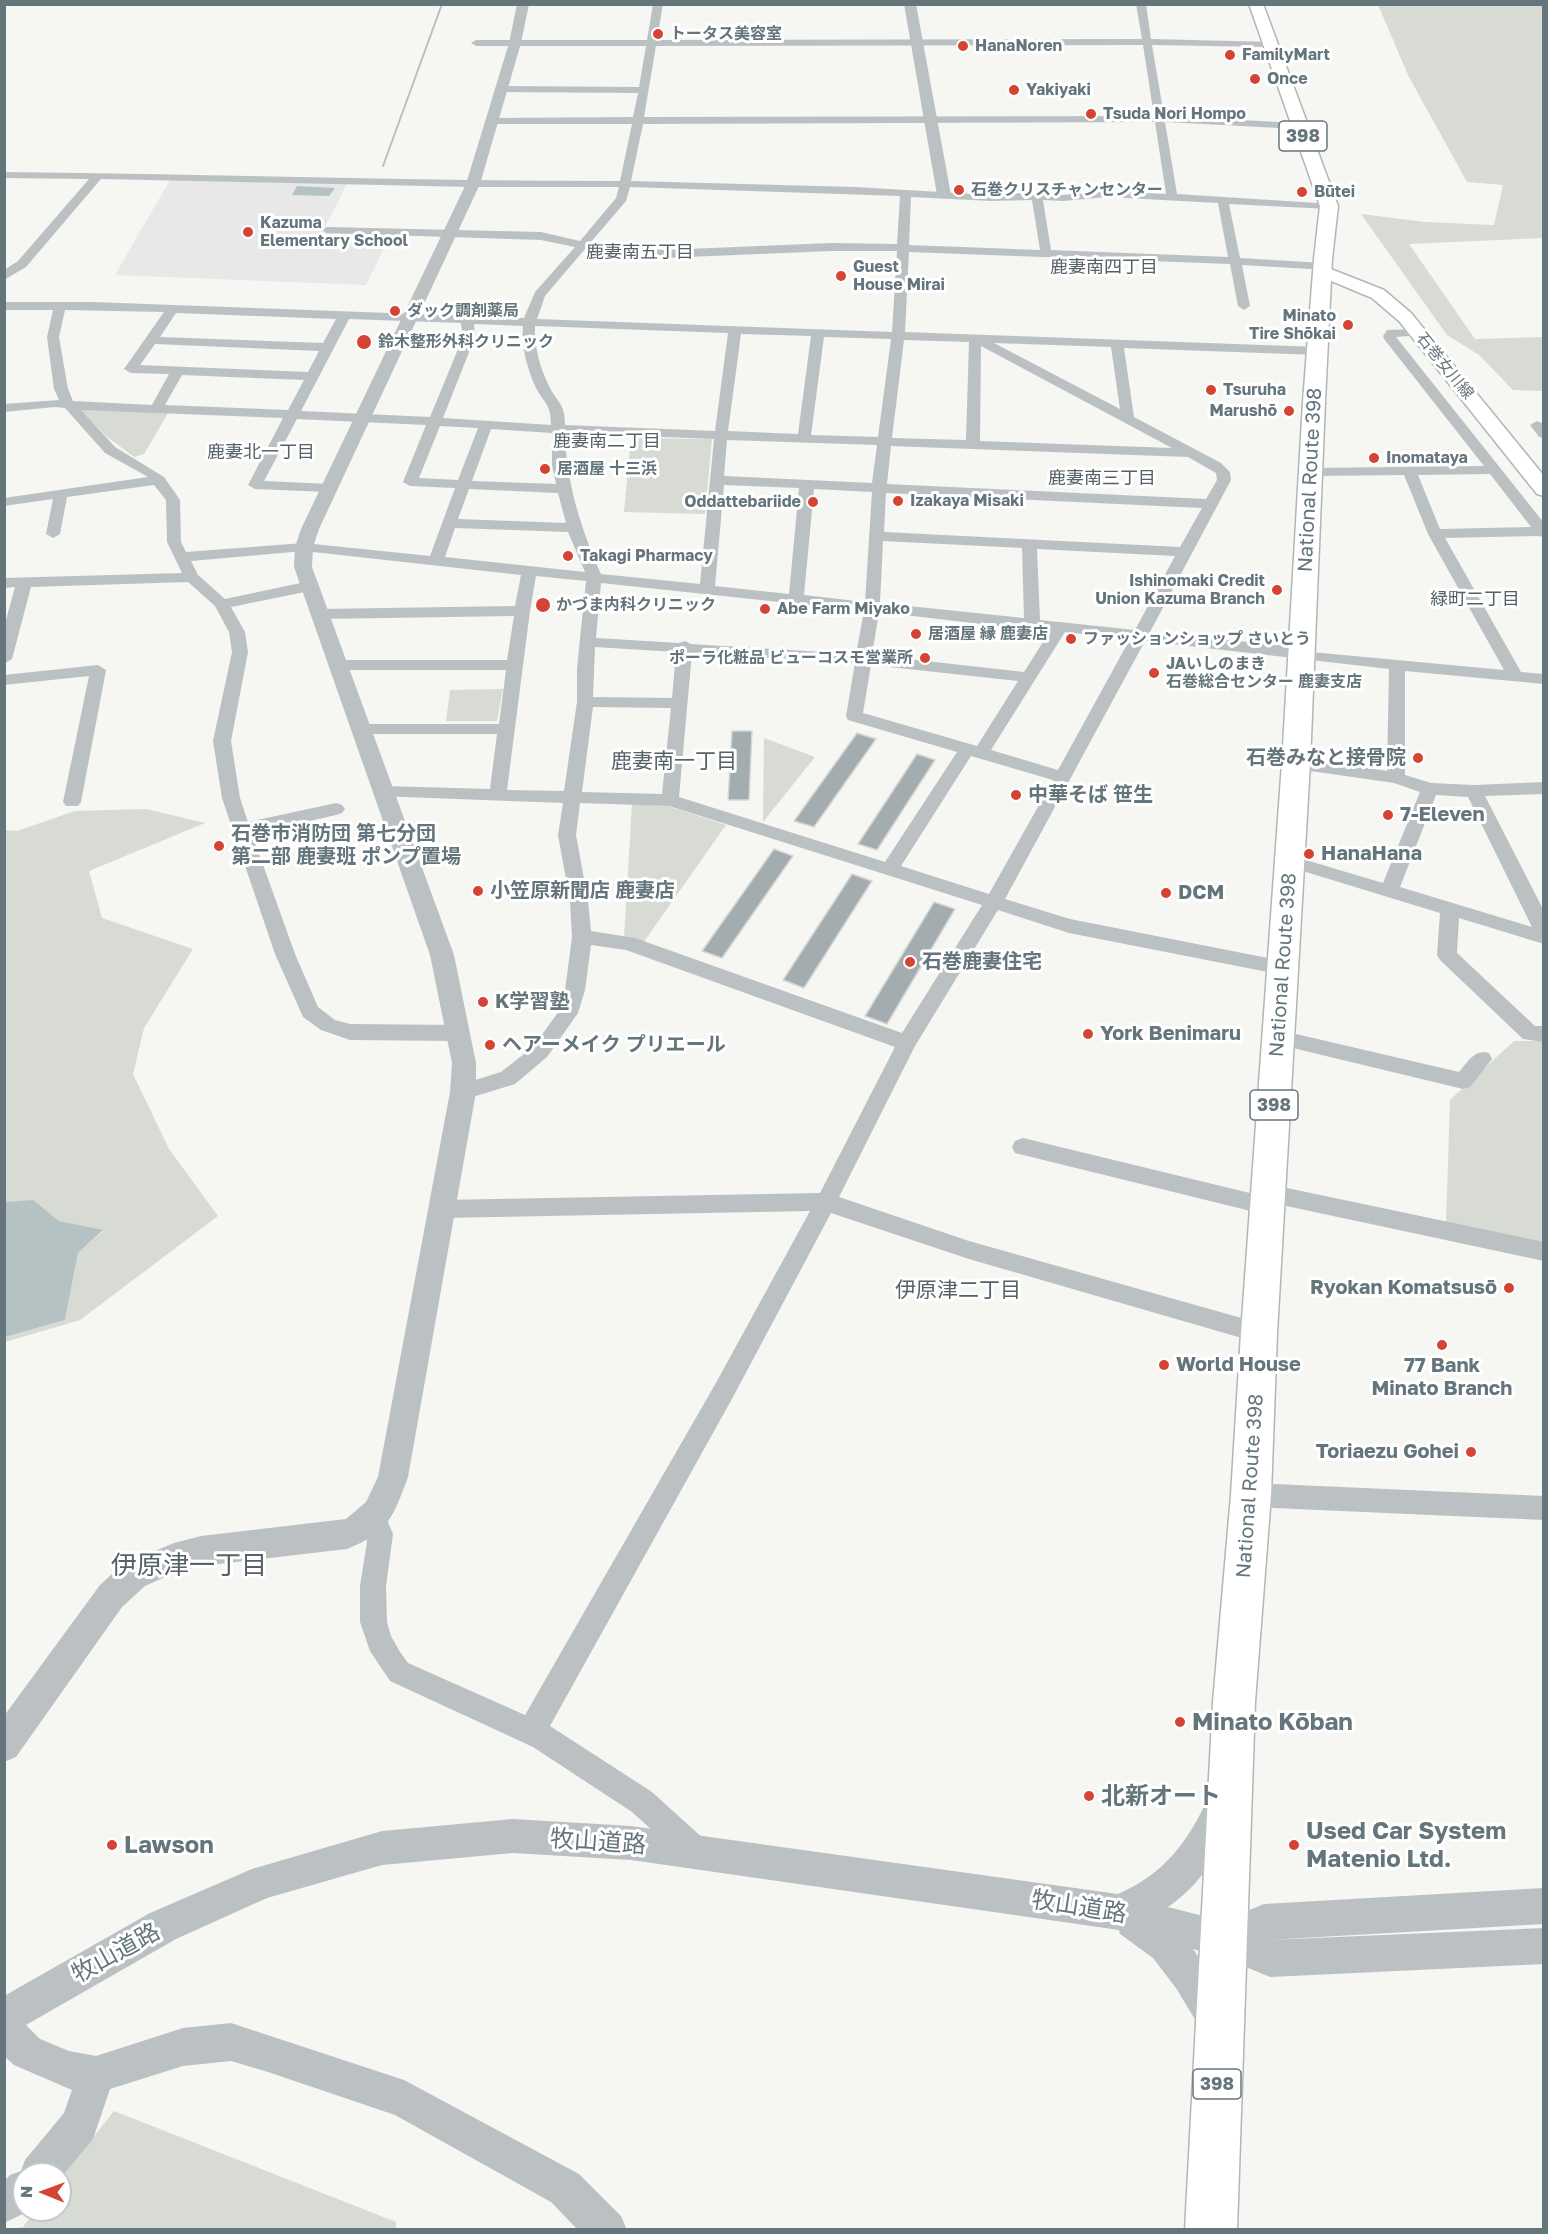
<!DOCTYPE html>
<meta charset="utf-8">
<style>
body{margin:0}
#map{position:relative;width:1548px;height:2234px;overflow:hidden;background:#f6f6f3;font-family:"Golos Text",sans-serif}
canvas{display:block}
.frame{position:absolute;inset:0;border:6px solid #64757c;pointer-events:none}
.north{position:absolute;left:12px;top:2162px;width:60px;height:60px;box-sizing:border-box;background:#fff;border:2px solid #c1c8cb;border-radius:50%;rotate:271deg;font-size:16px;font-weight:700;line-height:24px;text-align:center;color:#64757c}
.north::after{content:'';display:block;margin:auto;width:21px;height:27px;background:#d44435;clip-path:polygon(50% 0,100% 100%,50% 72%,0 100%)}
</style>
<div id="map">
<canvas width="1548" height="2234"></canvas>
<div class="frame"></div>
<div class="north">N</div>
</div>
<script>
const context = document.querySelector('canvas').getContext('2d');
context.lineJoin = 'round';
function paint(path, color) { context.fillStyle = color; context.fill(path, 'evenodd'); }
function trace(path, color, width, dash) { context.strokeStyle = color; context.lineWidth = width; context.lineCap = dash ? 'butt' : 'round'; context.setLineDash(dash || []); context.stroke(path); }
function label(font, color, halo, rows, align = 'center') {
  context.font = font + ' "Golos Text","Noto Sans JP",sans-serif'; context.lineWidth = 6; context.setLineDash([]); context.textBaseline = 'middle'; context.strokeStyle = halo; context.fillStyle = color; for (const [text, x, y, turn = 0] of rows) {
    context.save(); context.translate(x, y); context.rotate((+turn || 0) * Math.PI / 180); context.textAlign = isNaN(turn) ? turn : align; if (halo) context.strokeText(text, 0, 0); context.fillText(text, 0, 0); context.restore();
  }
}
paint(new Path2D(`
 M170,180L347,184L323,231L391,234L366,285L115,275Z`), '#e7e8e7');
paint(new Path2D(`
 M1378,5H1543V238L1409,244L1475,339L1543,337V391L1513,390L1479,355L1447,335L1361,214L1425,222L1494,225L1503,185L1467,182L1409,77Z
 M79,409L168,413L144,454L134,457L106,436Z
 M631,438L712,439L705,514L624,512Z
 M503,689L497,721H446L450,690Z
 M764,738L815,757L763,822Z
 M632,804L668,806L726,825L643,943L624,938Z
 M146,809L205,823L89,871L102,918L193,949L144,1028L133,1074L169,1149L218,1216L80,1320L5,1342V1337L65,1320L78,1253L103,1231L59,1221L33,1201L5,1202L4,830L17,831L75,811Z
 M1514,1041H1543V1245L1446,1222L1450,1100Z
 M114,2111L396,2222V2230H6L23,2227L36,2210H60V2179Z`), '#d7dbd3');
paint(new Path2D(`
 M297,186L335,188L329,196L292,195Z
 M33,1200L59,1221L103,1230L78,1253L65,1320L5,1337V1202Z`), '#b4c2c4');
trace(new Path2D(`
 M383,166L442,4`), '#b4c2c4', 2);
const building = new Path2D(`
 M732,731H752L749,800H728Z
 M857,733L876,739L814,827L794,821Z
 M917,754L935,760L877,850L858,844Z
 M774,849L793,856L722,958L702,951Z
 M852,874L872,881L804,988L783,980Z
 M934,902L955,909L887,1024L865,1016Z`);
paint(building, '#a3adb0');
trace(building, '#d8d7d6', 1.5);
const secondary = new Path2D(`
 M1323,266L1384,290L1411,313L1544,476V496L1537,494L1399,321L1372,298L1317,275L1314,271L1317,267Z`);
const trunk = new Path2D(`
 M1249,4H1263L1338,206L1332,259L1325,402L1310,763L1277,1333L1271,1495L1255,1702L1237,2230H1185L1213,1702L1231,1495L1241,1333L1282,763L1303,402L1314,259L1320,206Z`);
trace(secondary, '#b0b7ba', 3);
trace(trunk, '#b1b6b8', 3);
paint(new Path2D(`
 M653,4H663L657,40L1142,39L1136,4H1146L1151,39L1273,42L1275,44L1270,47L1152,45L1164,116L1298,123L1303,126L1298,129L1165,122L1177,194L1333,204V208L1329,209L1229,204L1240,258L1323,263L1327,264V270L1242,265L1250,306L1244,310L1238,306L1230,264L909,252L905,332L1318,347L1324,351L1318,355L1124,348L1134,417L1221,463L1230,472L1231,480L1150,632L1288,646L1311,652L1504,670L1428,534L1404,475L1311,476L1304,472L1311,468L1484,466L1384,339L1383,336L1387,330L1422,329L1424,332L1422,335L1396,337L1544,523V537L1538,536L1445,538L1521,672L1544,674V684L1405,671V775L1431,783L1474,785L1544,782V794L1485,796L1544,911V944L1459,918L1457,953L1535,1026H1544V1042L1523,1039L1440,960L1437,955L1440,913L1283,865L1280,861L1283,857L1289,855L1383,883L1420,792L1394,783L1296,769L1290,767L1287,763L1290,759L1296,757L1387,771L1389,669L1145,641L1005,899L1070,919L1283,961L1290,963L1293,968L1290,973L1283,975L1069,933L998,910L915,1046L839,1197L969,1241L1259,1323L1267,1326L1271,1333L1267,1340L1259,1343L969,1259L831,1213L733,1397L550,1726L652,1792L706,1841L710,1851L706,1861L696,1865L686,1861L632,1812L533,1747L390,1681L370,1651L360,1622V1586L367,1542L366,1528L361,1518L365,1510L374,1506L383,1510L393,1534L386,1586L387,1622L391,1636L400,1652L408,1663L525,1715L717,1381L810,1211L442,1218L434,1215L431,1209L434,1203L442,1200L820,1193L895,1047L626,950L591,945L585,990L578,1013L547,1057L515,1084L463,1100L456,1098L453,1092L456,1086L501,1072L533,1047L559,1011L565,990L572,937L570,901L558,835L563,803L377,796L374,792L377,788L383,786L490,789L497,734H360L354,733L352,729L354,725L360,724H499L506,670H338L330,665L338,660H507L514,616L321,619L313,614L321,609L515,606L521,575L304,551L191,561L198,575L225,599L310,581L318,586L310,591L231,607L245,632L248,652L231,741L240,798L248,822L336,803L342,805L345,809L342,813L336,815L252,834L295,954L318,1007L335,1020L350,1024L458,1025L465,1028L468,1033L465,1038L458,1041L350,1040L321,1030L303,1017L275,954L222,798L213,741L232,652L229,632L215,606L188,582L31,587L12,659L4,664V627L15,587L4,588V578L182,573L167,542L166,500L154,485L67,497L60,534L53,538L46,534L53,499L4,506V498L148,477L105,453L65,408L55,407L4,412V404L59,400L54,389L47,337L53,310H4V302H93L524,318L535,292L575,247L541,240L327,233L321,230L327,227L541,232L580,241L616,198L619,187H473L101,179L26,267L4,280V270L18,261L89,179L4,178V172C210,174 415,181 620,181L632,124H491L486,121L491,118L633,117L638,93L501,92L496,89L501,86L639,87L646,46H476L471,43L476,40H647ZM1143,45L1154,116L644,117L656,46ZM1155,122L1166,194L1107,191L1063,195L1019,193L991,195L855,187L631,181L643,124ZM630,187L900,196L897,244L832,243L663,250L591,242L626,201ZM911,197L991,201L1032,200L1040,250L909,245ZM1107,197L1218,203L1228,257L1051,250L1043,200L1063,201ZM585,249L663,258L832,251H897L892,332L537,319L545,296ZM65,310L164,312L124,369L131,373L169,374L152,405L73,401L68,389L59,337ZM176,313L336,319L323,343L160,337ZM349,319L461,323L463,337L430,417L301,411ZM474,324L523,326C521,345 527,368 535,386C544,404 551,403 551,425L443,418L475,337ZM535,326L728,333L715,431L565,425C565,403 558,404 549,386C540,368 534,346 535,326ZM741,334L811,336L798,434L728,431ZM824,337L891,339L878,437L811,435ZM904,340L969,342L966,440L892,438ZM994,343L1111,347L1120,409ZM155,344L319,351L308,372L140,365ZM981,346L1172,448L980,441ZM182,375L304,380L288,410L165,405ZM81,410L283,418L248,485L255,489L329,492L336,488L329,484L264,481L297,419L426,425L403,482L410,486L455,488L430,556L304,543L186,552L181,542L180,500L164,477L115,447ZM440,426L478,428L458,480L419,478ZM491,429L552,433V465L556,484L472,481ZM565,433L714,439L700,584L601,574C581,528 566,483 565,433ZM727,440L877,445L872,483L724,476ZM891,446L1188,457L1216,473L1217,480L1206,499L887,484ZM1490,474L1531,527L1440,529L1418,475ZM724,485L799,488L789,594L715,586ZM469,489L558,493L566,523L458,519ZM814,489L872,492L865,602L804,595ZM886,493L1202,508L1180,547L884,532ZM455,528L568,532L585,572L445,557ZM883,541L1022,548L1024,618L880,603ZM1037,549L1175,556L1135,630L1040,620ZM536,576L586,581L577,668V702L564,791L507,790L530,611ZM601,583L864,611L856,654L691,644L685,641L679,643L596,638ZM879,612L1032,630L1050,631L1024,672L872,655ZM1065,632L1130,639L1058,770L991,750ZM595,647L676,652L672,698L593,697ZM692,653L855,663L846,716L848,720L957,752L885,862L679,797ZM871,665L1018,681L977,746L863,713ZM593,707L671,708L662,794L582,792ZM971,756L1053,780L989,894L901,866ZM1436,795L1468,797L1532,927L1400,887ZM580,803L669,806L982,905L902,1033L635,938L591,931L588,901L576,835Z
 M1537,421L1544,424V438L1539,437L1530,425Z
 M98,665L106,670L81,802L78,806H66L63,802L89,676L4,685V675Z
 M1279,1030L1459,1072C1468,1062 1474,1049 1489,1053L1492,1059L1470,1087L1463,1089L1272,1043L1269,1038L1272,1033Z
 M1023,1138L1258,1195L1260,1187L1268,1184L1544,1242V1261L1277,1204L1275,1212L1267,1215L1015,1153L1012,1147L1015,1141Z
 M1251,1483L1544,1496V1520L1251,1507L1242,1503L1239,1495L1242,1487Z`), '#bbc1c3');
paint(new Path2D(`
 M517,4H529L521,43L480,184L319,529L313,547L312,567L454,955L476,1063V1092L408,1477C393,1517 389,1532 347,1549L201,1566L176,1572L145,1586L122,1607L16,1757L4,1762V1716L100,1585L123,1564L174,1543L201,1536L346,1519L366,1502L378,1477L450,1092L452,1063L430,955L294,567L295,547L301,529L466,184L509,43Z
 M904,4H916L951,195L944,199L937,195Z
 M1220,1793L1232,1798L1237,1810C1221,1850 1204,1882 1168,1907L1223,1921L1264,1904L1544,1888V1924L1268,1940L1544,1928V1964L1270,1977L1222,1957L1193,1949L1216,1983L1234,2018L1228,2031L1215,2037L1202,2031L1176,1988L1153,1958L1120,1934L1119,1930L631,1860L513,1853L382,1865L267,1898L176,1939L26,2025L40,2039L69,2051L96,2056L183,2028L231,2023L404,2080L579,2174L621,2216L627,2230H578L551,2202L395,2115L268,2072L231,2061L183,2066L110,2089L93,2139L60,2179V2174H24V2210H31L4,2223V2181L10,2175L21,2171L25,2160L64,2113L72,2090L14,2065L4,2056V1996L150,1913L252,1869L382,1831L513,1819L631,1826L1118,1894C1164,1874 1188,1842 1208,1798Z`), '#bbc1c3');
paint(secondary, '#fff');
paint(trunk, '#fff');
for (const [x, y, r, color] of [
 [658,34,6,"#d44435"],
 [963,46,6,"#d44435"],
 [1230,55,6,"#d44435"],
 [1255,79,6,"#d44435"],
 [1014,90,6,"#d44435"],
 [1091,114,6,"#d44435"],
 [959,190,6,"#d44435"],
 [1302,192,6,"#d44435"],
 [248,232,6,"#d44435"],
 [841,276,6,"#d44435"],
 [395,311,6,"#d44435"],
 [1348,325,6,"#d44435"],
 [364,342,8,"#d44435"],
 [1211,390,6,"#d44435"],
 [1289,411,6,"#d44435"],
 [1374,458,6,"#d44435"],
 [545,469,6,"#d44435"],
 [898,501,6,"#d44435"],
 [813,502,6,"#d44435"],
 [568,556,6,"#d44435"],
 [1277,590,6,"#d44435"],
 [543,605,8,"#d44435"],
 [765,609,6,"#d44435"],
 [916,634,6,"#d44435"],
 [1071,639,6,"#d44435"],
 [925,658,6,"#d44435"],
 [1154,673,6,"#d44435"],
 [1418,758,6,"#d44435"],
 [1016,795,6,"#d44435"],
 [1388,815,6,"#d44435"],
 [219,846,6,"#d44435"],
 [1309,854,6,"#d44435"],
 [478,891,6,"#d44435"],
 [1166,893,6,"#d44435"],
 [910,962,6,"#d44435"],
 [483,1002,6,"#d44435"],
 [1088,1034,6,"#d44435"],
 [490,1045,6,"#d44435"],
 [1509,1288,6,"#d44435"],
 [1442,1345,6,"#d44435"],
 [1164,1365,6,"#d44435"],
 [1471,1452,6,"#d44435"],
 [1180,1722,6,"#d44435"],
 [1089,1796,6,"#d44435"],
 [112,1845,6,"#d44435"],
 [1294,1845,6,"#d44435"]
]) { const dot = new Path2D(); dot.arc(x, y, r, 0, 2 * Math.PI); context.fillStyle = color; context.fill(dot); trace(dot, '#fff', 2); }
label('bold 16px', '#64757c', '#fff', [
 ["トータス美容室",670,34],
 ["HanaNoren",975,46],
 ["FamilyMart",1242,55],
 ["Once",1267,79],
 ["Yakiyaki",1026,90],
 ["Tsuda Nori Hompo",1103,114],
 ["石巻クリスチャンセンター",971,190],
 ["Būtei",1314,192],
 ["Kazuma",260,223],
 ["Elementary School",260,241],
 ["Guest",853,267],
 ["House Mirai",853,285],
 ["ダック調剤薬局",407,311],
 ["Minato",1336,316,"right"],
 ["Tire Shōkai",1336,334,"right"],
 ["鈴木整形外科クリニック",378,342],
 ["Tsuruha",1223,390],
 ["Marushō",1277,411,"right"],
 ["Inomataya",1386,458],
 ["居酒屋 十三浜",557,469],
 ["Izakaya Misaki",910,501],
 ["Oddattebariide",801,502,"right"],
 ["Takagi Pharmacy",580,556],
 ["Ishinomaki Credit",1265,581,"right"],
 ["Union Kazuma Branch",1265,599,"right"],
 ["かづま内科クリニック",556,605],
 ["Abe Farm Miyako",777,609],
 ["居酒屋 縁 鹿妻店",928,634],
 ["ファッションショップ さいとう",1083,639],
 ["ポーラ化粧品 ビューコスモ営業所",913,658,"right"],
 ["JAいしのまき",1166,664],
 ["石巻総合センター 鹿妻支店",1166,682]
], 'left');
label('16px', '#64757c', '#fff', [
 ["石巻女川線",1445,366,51]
]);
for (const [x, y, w] of [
 [1303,136,48],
 [1274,1105,48],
 [1217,2084,48]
]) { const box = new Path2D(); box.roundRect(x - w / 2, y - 15, w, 30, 4.5); context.fillStyle = '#fff'; context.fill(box); trace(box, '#64757c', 1.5); }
label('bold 18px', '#64757c', null, [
 ["398",1303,136],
 ["398",1274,1105],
 ["398",1217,2084]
]);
label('18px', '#556268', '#fff', [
 ["鹿妻南五丁目",640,252],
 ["鹿妻南四丁目",1104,267],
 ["鹿妻南二丁目",607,441],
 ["鹿妻北一丁目",261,452],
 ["鹿妻南三丁目",1102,478],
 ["緑町二丁目",1475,599]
]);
label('20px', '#64757c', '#fff', [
 ["National Route 398",1310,480,-87],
 ["National Route 398",1283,965,-86],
 ["National Route 398",1250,1486,-86]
]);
label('bold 20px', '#64757c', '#fff', [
 ["石巻みなと接骨院",1406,758,"right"],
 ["中華そば 笹生",1028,795],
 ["7-Eleven",1400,815],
 ["石巻市消防団 第七分団",231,834],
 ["第二部 鹿妻班 ポンプ置場",231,857],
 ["HanaHana",1321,854],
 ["小笠原新聞店 鹿妻店",490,891],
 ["DCM",1178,893],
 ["石巻鹿妻住宅",922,962],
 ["K学習塾",495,1002],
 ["York Benimaru",1100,1034],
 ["ヘアーメイク プリエール",502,1045],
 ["Ryokan Komatsusō",1497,1288,"right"],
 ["World House",1176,1365],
 ["77 Bank",1442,1366,"center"],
 ["Minato Branch",1442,1389,"center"],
 ["Toriaezu Gohei",1459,1452,"right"]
], 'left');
label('21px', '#556268', '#fff', [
 ["鹿妻南一丁目",674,761],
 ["伊原津二丁目",958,1290]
]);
label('bold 24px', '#64757c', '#fff', [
 ["Minato Kōban",1192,1722],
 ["北新オート",1101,1796],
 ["Used Car System",1306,1831],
 ["Matenio Ltd.",1306,1859],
 ["Lawson",124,1845]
], 'left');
label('24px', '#64757c', '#fff', [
 ["牧山道路",598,1842,4],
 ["牧山道路",1079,1907,9],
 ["牧山道路",116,1953,-29]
]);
label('26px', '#556268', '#fff', [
 ["伊原津一丁目",189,1566]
]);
</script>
